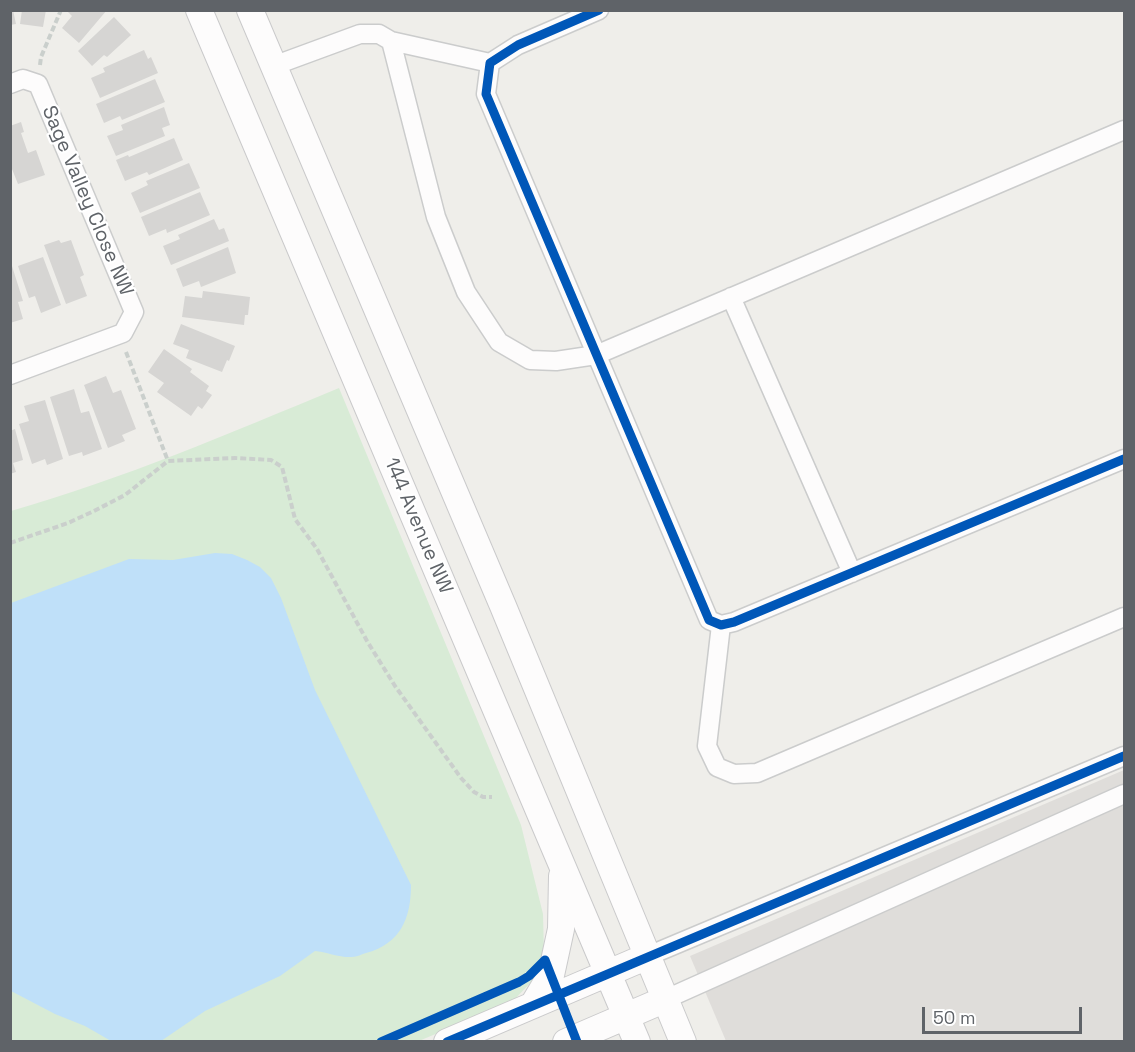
<!DOCTYPE html>
<style>
body{margin:0}
#map{position:relative;width:1135px;height:1052px;overflow:hidden;background:#efeeea;font-family:"Space Grotesk",sans-serif}
canvas{display:block}
.frame{position:absolute;inset:0;border:12px solid #5f6368;pointer-events:none}
.scale{position:absolute;left:922px;top:1007px;width:160px;height:27px;box-sizing:border-box;border:3px solid #5f6368;border-top:0;padding-left:8px;font-size:18px;line-height:21px;white-space:nowrap;color:#5f6368;-webkit-text-stroke:4px #fff;paint-order:stroke}
</style>
<div id="map">
<canvas width="1135" height="1052"></canvas>
<div class="frame"></div>
<div class="scale">50 m</div>
</div>
<script>
const context = document.querySelector('canvas').getContext('2d');
context.lineJoin = 'round';
function paint(path, color) { context.fillStyle = color; context.fill(path, 'evenodd'); }
function trace(path, color, width, dash) { context.strokeStyle = color; context.lineWidth = width; context.lineCap = dash ? 'butt' : 'round'; context.setLineDash(dash || []); context.stroke(path); }
function label(font, color, halo, rows, align = 'center') {
  context.font = font + ' "Space Grotesk",sans-serif'; context.lineWidth = 4.5; context.setLineDash([]); context.textBaseline = 'middle'; context.strokeStyle = halo; context.fillStyle = color; for (const [text, x, y, turn = 0] of rows) {
    context.save(); context.translate(x, y); context.rotate((+turn || 0) * Math.PI / 180); context.textAlign = isNaN(turn) ? turn : align; if (halo) context.strokeText(text, 0, 0); context.fillText(text, 0, 0); context.restore();
  }
}
paint(new Path2D(`
 M1124,770V1041H726L690,956Z`), '#dfddda');
paint(new Path2D(`
 M339,388L521,825L543,914L544,954L535,978L513,1001L419,1041L11,1042V511C123,479 230,433 339,388Z`), '#d8ebd6');
paint(new Path2D(`
 M215,553L232,554L247,560L260,567L271,578L281,598L315,690L411,885C411,919 400,944 366,953C362,954 357,957 352,957C341,958 326,952 315,951L280,976L205,1011L161,1041H111L85,1026L55,1014L11,991V603L129,559L173,560Z`), '#bfe0f9');
paint(new Path2D(`
 M10,10H13L16,24L10,25Z
 M22,10H46L43,27L20,24Z
 M66,10H107L79,43L62,28L72,16Z
 M114,17L131,35L107,57L104,55L92,66L78,51Z
 M144,50L148,59L151,57L158,73L100,98L91,78L105,72L103,68Z
 M155,79L165,102L122,120L120,116L104,123L96,104Z
 M164,107L170,125L162,128L165,136L116,156L107,136L123,130L121,125Z
 M21,122L24,132L21,133L28,153L36,150L45,175L18,184L10,164V126Z
 M174,138L183,160L149,175L147,172L125,181L116,160L128,155L129,157Z
 M189,163L200,188L140,213L131,193L148,185L146,181Z
 M200,192L210,215L167,233L166,229L149,236L141,217Z
 M214,219L219,230L224,228L229,241L171,265L163,246L180,239L178,235Z
 M59,240L61,243L71,240L84,275L80,277L87,296L66,304L44,245Z
 M228,247L236,273L201,287L199,281L183,287L176,269Z
 M43,257L61,305L41,313L35,296L29,298L18,266Z
 M12,266L23,301L18,302L23,319L10,323V267Z
 M203,291L250,297L248,315H245L244,325L182,317L185,296L202,298Z
 M181,324L235,346L229,361L227,360L222,372L186,358L189,350L173,344Z
 M164,349L192,369L190,372L209,386L206,391L212,395L202,409L198,406L191,416L157,392L164,383L148,372Z
 M106,376L113,393L121,390L136,429L122,435L125,441L108,448L84,385Z
 M74,389L81,413L89,411L102,449L83,456L82,452L69,456L50,397Z
 M45,400L63,459L47,465L45,459L32,464L19,424L29,421L24,406Z
 M15,429L23,460L13,463L16,472L10,474V431Z`), '#d6d5d3');
const street = new Path2D(`
 M599,10L518,45L490,63L486,94L709,620L721,625L734,622L1124,459
 M391,41L490,63
 M273,66L360,34H379L391,41L436,217L466,292L499,342L530,360L556,361L596,355L1124,130
 M10,84L23,79L38,84L134,312L123,333L10,375
 M731,297L852,573
 M721,625L707,746L717,767L734,774L757,773L1124,617
 M648,956L1124,756
 M666,999L1124,794`);
const secondary = new Path2D(`
 M199,10L637,1042
 M250,10L503,606L683,1042
 M533,1005L551,975L561,929L562,876
 M447,1042L648,956
 M566,1042L666,999`);
trace(street, '#cbcccc', 21);
trace(secondary, '#cacacb', 28);
trace(new Path2D(`
 M40,65L41,57L61,10
 M126,352L168,461
 M10,543L68,523L94,511L125,495L168,461L235,458L271,460L282,467L295,519L317,549L367,641L395,686L461,778L474,792L483,797H492`), '#cacfcc', 4, [6, 3]);
trace(street, '#fdfcfc', 18);
trace(secondary, '#fdfcfc', 26);
trace(new Path2D(`
 M599,10L518,45L490,63L486,94L709,620L721,625L734,622L1124,459
 M381,1042L519,982L529,976L545,960L577,1042
 M447,1042L1124,756`), '#0057b8', 9);
label('20px', '#5f6368', '#fff', [
 ["Sage Valley Close NW",87,201,67],
 ["144 Avenue NW",418,526,67]
]);
</script>
